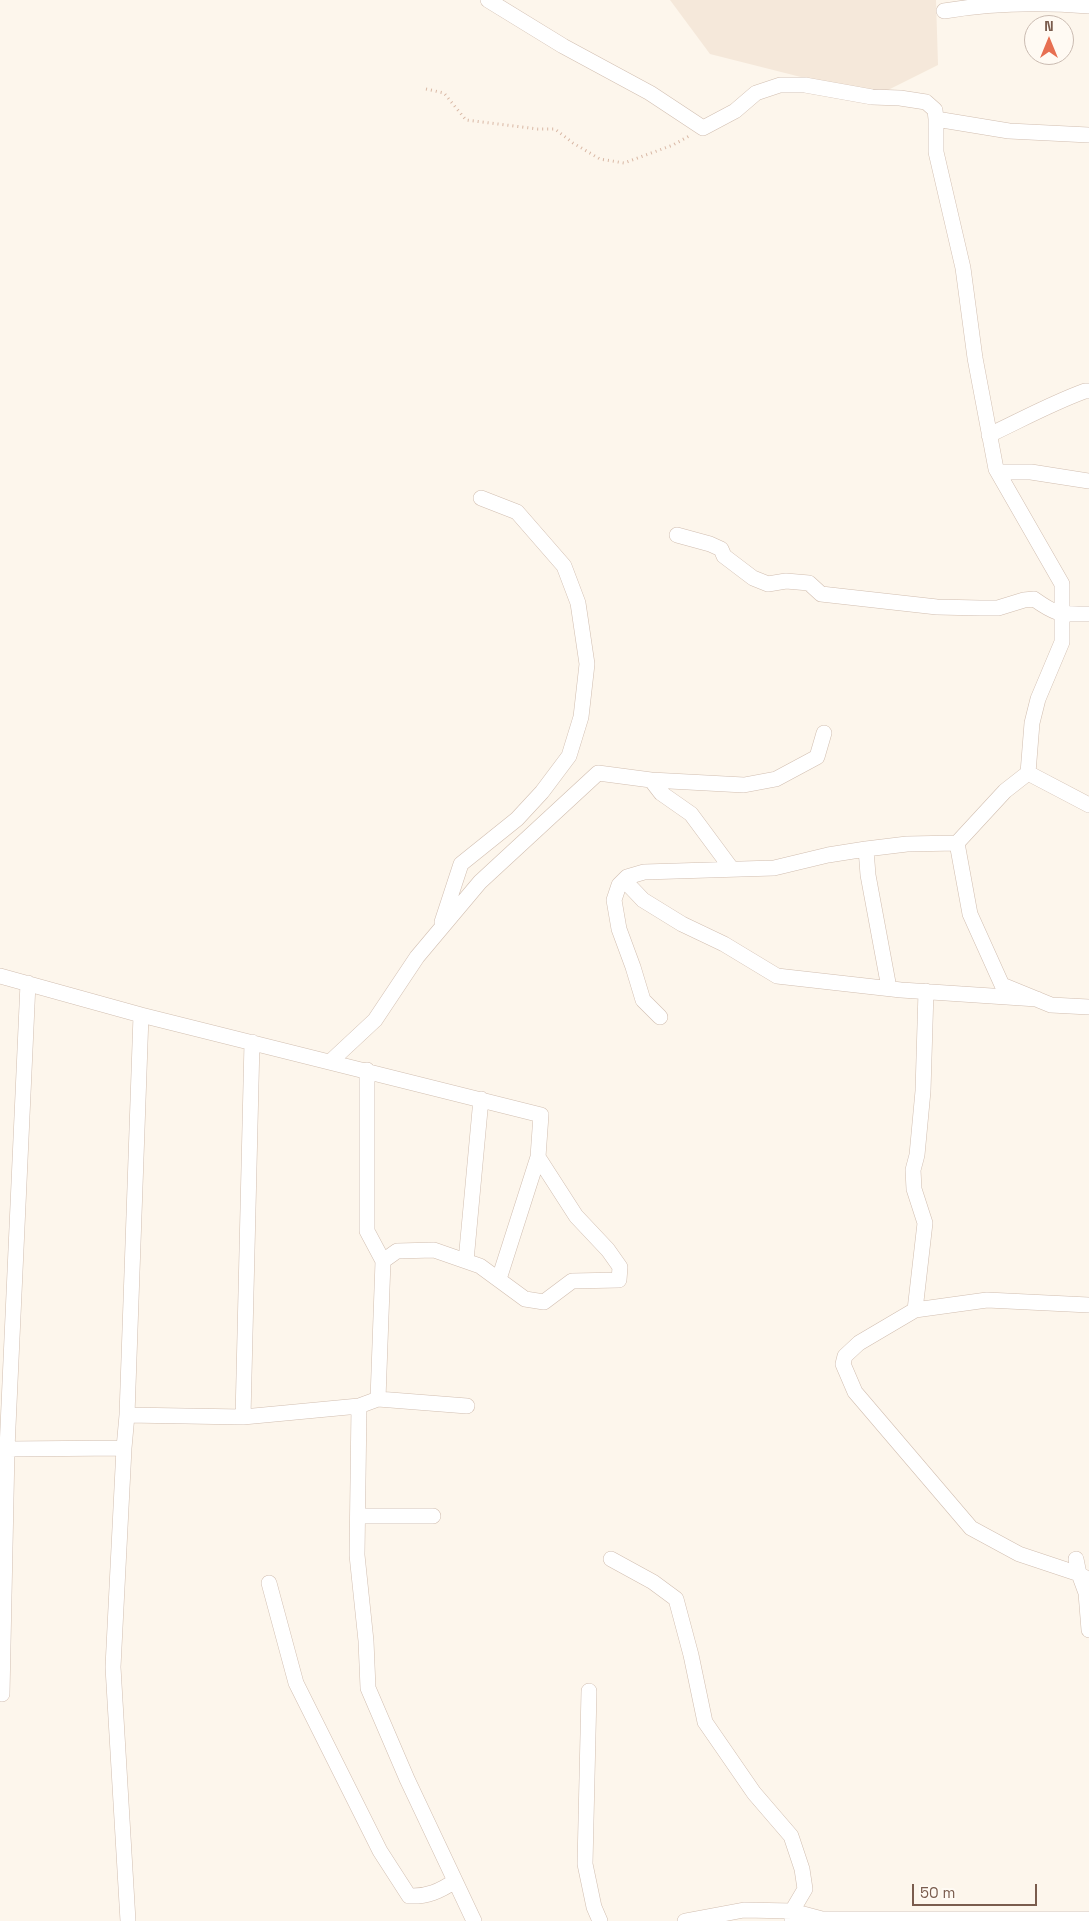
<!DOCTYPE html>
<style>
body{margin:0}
#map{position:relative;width:1089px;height:1921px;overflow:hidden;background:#fdf6ec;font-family:"Space Grotesk",sans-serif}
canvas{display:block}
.north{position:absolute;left:1024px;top:15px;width:50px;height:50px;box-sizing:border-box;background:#fffaf3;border:1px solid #cabbb1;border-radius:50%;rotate:0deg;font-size:14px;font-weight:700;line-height:20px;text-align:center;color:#7a5c4d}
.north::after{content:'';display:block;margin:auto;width:18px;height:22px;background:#e76f51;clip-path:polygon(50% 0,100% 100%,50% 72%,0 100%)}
.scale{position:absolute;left:912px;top:1884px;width:125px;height:22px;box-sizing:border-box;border:2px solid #7a5c4d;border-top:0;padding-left:6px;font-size:15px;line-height:18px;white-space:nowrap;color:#7a5c4d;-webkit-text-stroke:4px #fffaf3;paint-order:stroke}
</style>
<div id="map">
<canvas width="1089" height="1921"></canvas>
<div class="north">N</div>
<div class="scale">50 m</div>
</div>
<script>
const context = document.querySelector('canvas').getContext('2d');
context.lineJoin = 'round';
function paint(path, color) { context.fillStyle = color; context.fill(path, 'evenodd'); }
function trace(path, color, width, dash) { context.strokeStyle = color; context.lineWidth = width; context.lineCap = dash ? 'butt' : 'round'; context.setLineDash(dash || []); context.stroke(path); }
paint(new Path2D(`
 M670,0H936L938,65L876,96L710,54Z`), '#f5e8da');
const minor = new Path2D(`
 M488,0L563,46L650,93L703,128L735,111L756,93L780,85H805L872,97L900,98L926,102L935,110L936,119
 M944,11C991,3 1041,2 1089,6
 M1089,135L1009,131L936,119V152L963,268L975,358L996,469L1062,584V642L1038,699L1032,723L1028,773L1089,805
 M989,435C1021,420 1052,403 1085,391H1089
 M998,472H1031L1089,481
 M677,535L710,544L721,549L724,556L753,578L768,584L786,581L809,583L821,594L937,607L980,608H998L1024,600L1034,599C1058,616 1060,614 1089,614
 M1028,773L1005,791L957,843L970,914L1002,985L1051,1005L1089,1007
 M651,780L661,793L691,814L731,868
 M866,849L868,875L889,988
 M624,880L643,900L682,924L724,944L777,976L901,990L1037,999
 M442,922L461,864L517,819L542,792L569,756L581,717L587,664L578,603L564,566L517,512L481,498
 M0,976L141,1015L541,1115L538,1157L576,1216L608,1250L620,1267L619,1280L572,1281L544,1302L525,1299L480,1266L434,1250L397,1251L383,1261L378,1399L359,1406L243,1417L127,1415L124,1448L7,1449L2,1694
 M660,1017L643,1000L633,967L619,929L614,900L619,885L627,877L644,872L774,868L828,855L866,849L907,844L957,843
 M331,1061L375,1020L417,957L480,882L598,773L651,780L744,785L776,779L817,757L824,733
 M367,1070V1231L383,1261
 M466,1261L481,1099
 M499,1279L538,1157
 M1089,1305L987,1300L915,1310L859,1343L845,1356L843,1364L855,1392L971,1528L1019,1554L1079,1574L1089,1580
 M915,1310L925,1223L914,1189L913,1170L917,1155L923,1091L926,991
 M378,1399L467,1406
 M359,1406L357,1555L366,1641L368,1688L407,1779L474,1921
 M127,1415L141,1015
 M243,1417L252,1042
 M124,1448L113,1667L128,1921
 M7,1449L28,983
 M358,1516H433
 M611,1559L653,1582L676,1599L691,1655L705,1722L754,1793L791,1836L802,1869L805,1889L792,1911L744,1910L685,1921
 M1076,1559L1079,1574L1086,1593L1089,1630
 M269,1583L296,1683L380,1851L409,1896C427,1897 440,1891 455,1881
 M589,1691L585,1864L594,1907L600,1921
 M792,1921V1911L822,1919H1089`);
trace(minor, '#d1beb0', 16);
trace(new Path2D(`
 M426,89L444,93L466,120L538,129H555L573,143L600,159L624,163L673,145L689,136`), '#d9b8a5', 3, [1, 4]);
trace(minor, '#fff', 15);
</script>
